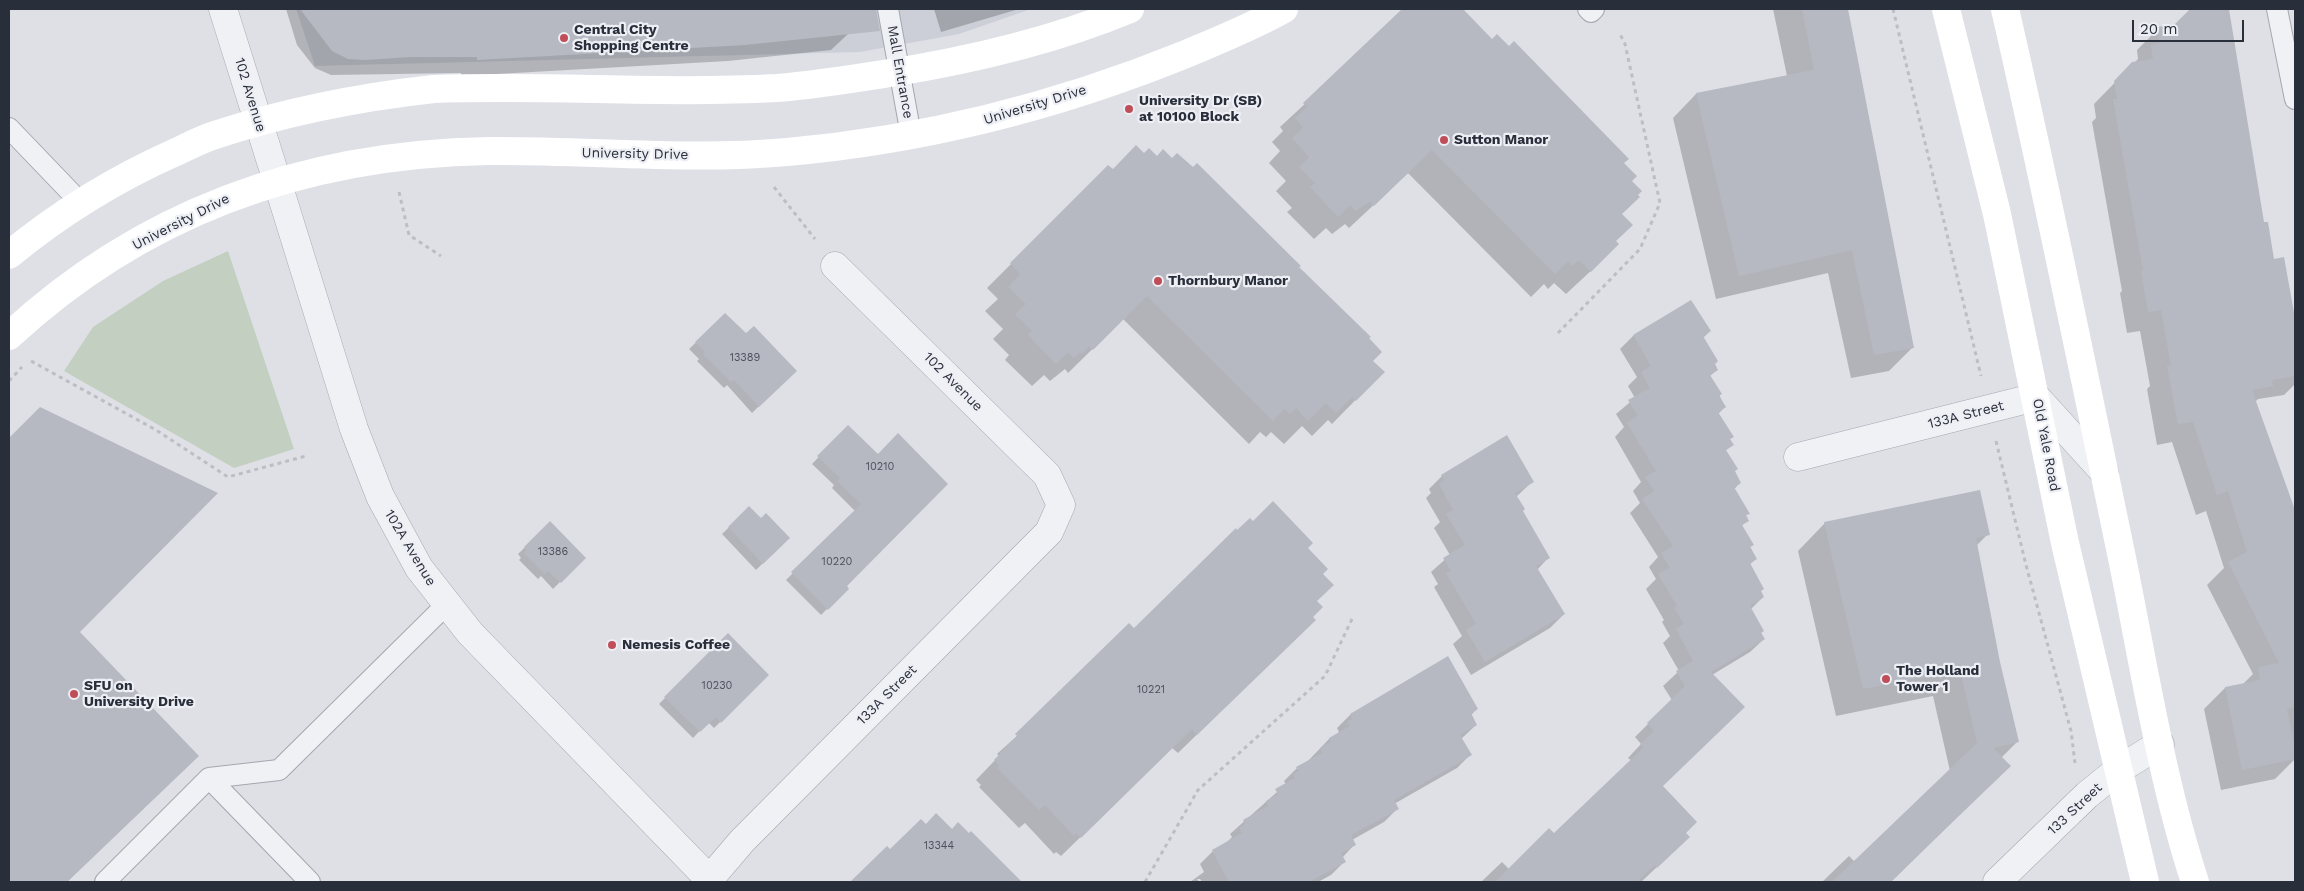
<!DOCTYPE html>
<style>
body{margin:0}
#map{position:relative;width:2304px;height:891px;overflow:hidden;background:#dee0e6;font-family:"Work Sans",sans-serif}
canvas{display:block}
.frame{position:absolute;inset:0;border:10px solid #292e3b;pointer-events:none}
.scale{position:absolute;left:2132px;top:20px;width:112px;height:22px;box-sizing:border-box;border:2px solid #292e3b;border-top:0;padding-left:6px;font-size:15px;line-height:18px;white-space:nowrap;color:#292e3b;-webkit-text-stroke:4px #edeff4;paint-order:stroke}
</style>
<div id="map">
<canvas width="2304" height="891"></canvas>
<div class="frame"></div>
<div class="scale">20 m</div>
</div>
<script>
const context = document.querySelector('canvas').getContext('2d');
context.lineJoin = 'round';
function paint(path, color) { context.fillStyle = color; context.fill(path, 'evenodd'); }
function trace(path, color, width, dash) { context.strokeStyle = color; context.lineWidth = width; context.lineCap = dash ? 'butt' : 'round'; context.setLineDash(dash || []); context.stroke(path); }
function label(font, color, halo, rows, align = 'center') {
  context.font = font + ' "Work Sans",sans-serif'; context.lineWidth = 4.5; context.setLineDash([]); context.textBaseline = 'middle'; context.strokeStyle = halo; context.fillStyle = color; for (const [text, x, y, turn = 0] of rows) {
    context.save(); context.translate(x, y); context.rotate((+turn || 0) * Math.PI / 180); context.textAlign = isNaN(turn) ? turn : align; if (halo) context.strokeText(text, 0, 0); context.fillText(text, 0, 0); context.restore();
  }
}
paint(new Path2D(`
 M296,9H1031L959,34L860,52L315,66Z`), '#cccfd7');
paint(new Path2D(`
 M228,251L294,449L234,468L64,371L93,327L163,281Z`), '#c3cfc0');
paint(new Path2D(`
 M286,9H841L848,34L831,50L728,61L461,76V73L331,75L315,68L297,45Z
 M934,9H1019L941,32Z
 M1407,9H1436L1438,11L1441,9H1461L1492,41L1622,163L1630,181L1615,241L1594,268L1566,294L1554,283L1548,289L1544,284L1531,297L1408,173L1349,228L1345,224L1332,234L1326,228L1314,239L1287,212L1292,208L1276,191L1286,181L1269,163L1280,151L1272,142L1283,131L1280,127Z
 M1773,9H1846L1913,347L1889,371L1851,378L1828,273L1716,299L1673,118L1696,94L1787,76Z
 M2192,9H2228L2263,223L2273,260L2283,259L2295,321V384L2284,395L2258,399L2255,402L2295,519V759L2275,779L2221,790L2204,709L2225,688L2242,685L2253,674L2207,585L2224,568L2206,511L2196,515L2172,442L2157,445L2147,389L2150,386L2140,331L2127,333L2120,293L2122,291L2092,122L2096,118L2094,104L2138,59L2137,50L2158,29L2175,25Z
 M1108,167L1297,267L1367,338L1371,361L1383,372L1332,424L1328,420L1312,436L1302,426L1284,444L1271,432L1266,437L1260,432L1249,444L1123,319L1068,373L1065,369L1050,381L1044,375L1032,386L1005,360L1009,355L993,339L1003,329L985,311L998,299L987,288Z
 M1691,302L1710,331L1703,338L1717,370L1710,376L1725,407L1718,414L1733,437L1729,440L1732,445L1725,451L1740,483L1734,489L1748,513L1745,516L1747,520L1741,527L1756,559L1749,565L1763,597L1751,609L1764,639L1750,652L1712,675L1661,786L1684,833L1675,850L1641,882H1481L1502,862L1509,869L1554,835L1632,761L1628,758L1641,744L1635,737L1672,700L1663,686L1679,671L1663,643L1670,636L1662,622L1664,620L1646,589L1656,579L1649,567L1658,557L1630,513L1640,503L1633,491L1641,482L1615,437L1624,427L1616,414L1635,398L1628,386L1637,377L1620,349L1633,336Z
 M725,315L746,335L795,371L752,413L727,385L724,388L697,361L699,359L689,349Z
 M41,408L78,632L168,785L67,882H9V439Z
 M848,427L878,455L845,586L847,589L821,615L786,580L855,511L832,488L834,485L812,464Z
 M1442,476L1533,481L1516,497L1521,511L1549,557L1537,570L1564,614L1550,628L1471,675L1453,644L1462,636L1434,587L1438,584L1431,572L1450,555L1434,528L1440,522L1426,498L1431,493L1429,489Z
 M749,508L761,519L789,538L756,570L722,534Z
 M550,523L584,558L553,589L541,576L538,579L519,560L521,558L518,554Z
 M1825,523L1988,534L1976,546L1999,662L2018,741L2001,758L1982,793L1891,882H1822L1849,856L1855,862L1950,771L1933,696L1836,716L1798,551Z
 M1307,548L1321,574L1311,617L1295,639L1178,753L1172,748L1061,856L1056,852L1054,854L1025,823L1019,828L979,787L981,785L976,780L999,756L997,754L1134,630Z
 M728,635L768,675L714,728L708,722L693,738L659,704Z
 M1477,709L1471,715L1476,725L1461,739L1470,755L1457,768L1394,804L1397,809L1384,822L1352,840L1354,845L1342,858L1344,862L1331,875L1318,882H1202L1200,879H1197L1199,882H1190L1204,872L1200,864L1213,851L1227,842L1232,837L1230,834L1286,784L1284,781L1297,768L1307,762L1329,739L1336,735L1339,732L1337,728L1350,715Z
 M926,825L969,835L971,833L1020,882H852L887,847L890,851Z`), '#0003');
paint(new Path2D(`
 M300,9H876L880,31L745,45L477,60V57H410L365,60L348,59L332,51Z
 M1402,9H1463L1492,39L1497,34L1509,46L1514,41L1629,159L1624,163L1637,176L1632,181L1642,191L1638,195L1640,197L1622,214L1633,225L1616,241L1619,244L1591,272L1579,260L1572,266L1568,261L1555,274L1432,150L1374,206L1370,201L1356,211L1350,205L1338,217L1310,187L1315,183L1299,167L1309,157L1292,138L1303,127L1295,118L1307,107L1303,103Z
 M1802,9H1848L1914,348L1874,355L1852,250L1739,276L1696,93L1814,70Z
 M2190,9H2229L2264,222H2268L2274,259L2284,257L2295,318V376L2272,380L2273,386L2252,390L2295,510V707L2287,709L2295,747V759L2242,770L2225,687L2260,680L2258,667L2279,663L2228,562L2247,552L2228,491L2217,495L2193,422L2178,424L2167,366H2171L2161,310L2148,312L2141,271L2143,270L2113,99H2117L2114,81L2132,62L2153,59L2151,45L2160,43L2157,27L2175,24Z
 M1136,145L1144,153L1149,148L1157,156L1163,149L1172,158L1177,153L1193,167L1197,163L1301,266L1299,267L1371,337L1369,338L1382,352L1373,361L1385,372L1356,401L1352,397L1336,413L1326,403L1308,421L1296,408L1290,414L1284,409L1273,421L1147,296L1093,350L1089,346L1082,354L1080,352L1074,358L1068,352L1056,364L1028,335L1032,331L1015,314L1026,304L1008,287L1020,274L1010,263L1108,165L1113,169Z
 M1691,300L1711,331L1703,336L1718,361L1715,364L1718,370L1710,375L1722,394L1719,396L1726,407L1718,412L1734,437L1730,439L1734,445L1726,450L1738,469L1735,471L1741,483L1734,487L1750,514L1746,515L1749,521L1742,525L1754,545L1750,547L1757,559L1750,563L1764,589L1761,591L1764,597L1750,606L1764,631L1761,633L1765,639L1711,672L1745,707L1663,786L1697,822L1686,833L1690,837L1657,868L1655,865L1637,882H1495L1549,828L1554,833L1644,747L1640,744L1654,731L1647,723L1685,686L1676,671L1693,661L1676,629L1684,624L1674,608L1677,606L1658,574L1670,568L1661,553L1673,546L1642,499L1654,491L1645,477L1656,471L1627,423L1638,416L1628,400L1650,388L1641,372L1651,366L1633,335Z
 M725,313L746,333L754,326L797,371L759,407L734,380L731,382L703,354L705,352L695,342Z
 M40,407L218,493L80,632L199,756L67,882H9V438Z
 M848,425L878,454L898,433L948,484L847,586L849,589L828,610L791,572L861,504L837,481L840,478L817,456Z
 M1507,435L1534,482L1515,493L1525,509L1523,511L1550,558L1536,566L1565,614L1485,662L1466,630L1476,624L1446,573L1451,571L1443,558L1465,545L1446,514L1453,510L1439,484L1444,480L1441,475Z
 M1980,490L1990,535L1976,538L2000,662L2019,742L1993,748L2011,766L1890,882H1832L1977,743L1960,670L1863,689L1824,522Z
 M1273,501L1313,543L1308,548L1328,569L1323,574L1334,585L1317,601L1323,607L1313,617L1316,620L1197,735L1192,729L1081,838L1076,833L1074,836L1045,805L1039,810L997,768L999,765L994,760L1017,736L1015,734L1129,623L1134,628L1236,528L1237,530L1250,518L1253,521Z
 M749,506L761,518L766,513L790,538L763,564L728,527Z
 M550,521L586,558L561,583L548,571L545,574L524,553L527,550L524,547Z
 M728,633L769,675L721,723L716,717L700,732L664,697Z
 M1448,656L1478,709L1471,713L1477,725L1460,735L1472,755L1394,800L1399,809L1351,835L1356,845L1341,853L1346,862L1309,882H1229L1212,850L1242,833L1239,828L1245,824L1243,820L1268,806L1266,801L1278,794L1275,789L1295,778L1293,774L1299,771L1296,767L1322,753L1320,748L1331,742L1329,738L1350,726L1347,722L1352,719L1350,714Z
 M936,813L952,829L958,822L969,833L971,831L1022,882H850L887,846L890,849L921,819L926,824Z`), '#b6b9c2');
const service = new Path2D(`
 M888,9L911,135
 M1588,9L1591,12L1594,9
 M2277,9L2295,99
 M9,128L80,202
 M209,778L310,882
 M105,882L209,778L279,770L446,605`);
const minor = new Path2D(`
 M277,181L354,429L380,496L419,568L470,633L712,882
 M1798,457L2036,397L2104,472
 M707,882L742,841L1049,532L1061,505L1047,475L835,266
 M1997,882L2087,795L2118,770L2160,744`);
const tertiary = new Path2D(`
 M223,9L277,181`);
trace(service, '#a4a7af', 22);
trace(minor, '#a4a7af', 29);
trace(tertiary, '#a4a7af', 29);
trace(new Path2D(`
 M1893,9L1981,376
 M774,187L815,239
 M399,192L409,235L441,256
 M1558,333L1640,249L1660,203L1625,44L1619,32
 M31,361L156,430L228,477L306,456
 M9,381L22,367
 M1996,441L2026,565L2071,731L2075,763
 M1145,882L1198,790L1325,676L1352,619`), '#bcbec5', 3, [4, 4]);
trace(service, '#f0f1f5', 20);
trace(minor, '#f0f1f5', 28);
trace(tertiary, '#f0f1f5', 28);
trace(new Path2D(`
 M1946,9L1997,214L2065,543L2145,882
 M2005,9C2047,191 2084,375 2122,558C2144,666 2161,778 2195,882
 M9,255C60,213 115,179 176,152C189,146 202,139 215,135C285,112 360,97 434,89C548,85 663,94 777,88C815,85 852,79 890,73C971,60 1053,41 1130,9
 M9,336C144,211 306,154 489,151C589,150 688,161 787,152C924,140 1058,106 1186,54C1219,40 1252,27 1284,9`), '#fff', 28);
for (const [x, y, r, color] of [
 [564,38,5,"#bf4e59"],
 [1129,109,5,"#bf4e59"],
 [1444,140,5,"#bf4e59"],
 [1158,281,5,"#bf4e59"],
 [612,645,5,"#bf4e59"],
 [1886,679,5,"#bf4e59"],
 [74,694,5,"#bf4e59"]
]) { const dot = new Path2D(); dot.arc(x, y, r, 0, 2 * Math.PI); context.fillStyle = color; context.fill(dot); trace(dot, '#edeff4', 2); }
label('11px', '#4c515d', null, [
 ["13389",745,358],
 ["10210",880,467],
 ["13386",553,552],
 ["10220",837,562],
 ["10230",717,686],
 ["10221",1151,690],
 ["13344",939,846]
]);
label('bold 14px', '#292e3b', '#edeff4', [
 ["Central City",574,30],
 ["Shopping Centre",574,46],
 ["University Dr (SB)",1139,101],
 ["at 10100 Block",1139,117],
 ["Sutton Manor",1454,140],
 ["Thornbury Manor",1168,281],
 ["Nemesis Coffee",622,645],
 ["The Holland",1896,671],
 ["Tower 1",1896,687],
 ["SFU on",84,686],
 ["University Drive",84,702]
], 'left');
label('14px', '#292e3b', '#edeff4', [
 ["Mall Entrance",900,72,80],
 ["102 Avenue",250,95,73],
 ["University Drive",1035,105,-17],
 ["University Drive",635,154,1],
 ["University Drive",181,222,-27],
 ["102 Avenue",953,382,45],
 ["133A Street",1966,415,-14],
 ["Old Yale Road",2046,445,79],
 ["102A Avenue",410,548,59],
 ["133A Street",887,695,-45],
 ["133 Street",2075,809,-43]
]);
</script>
